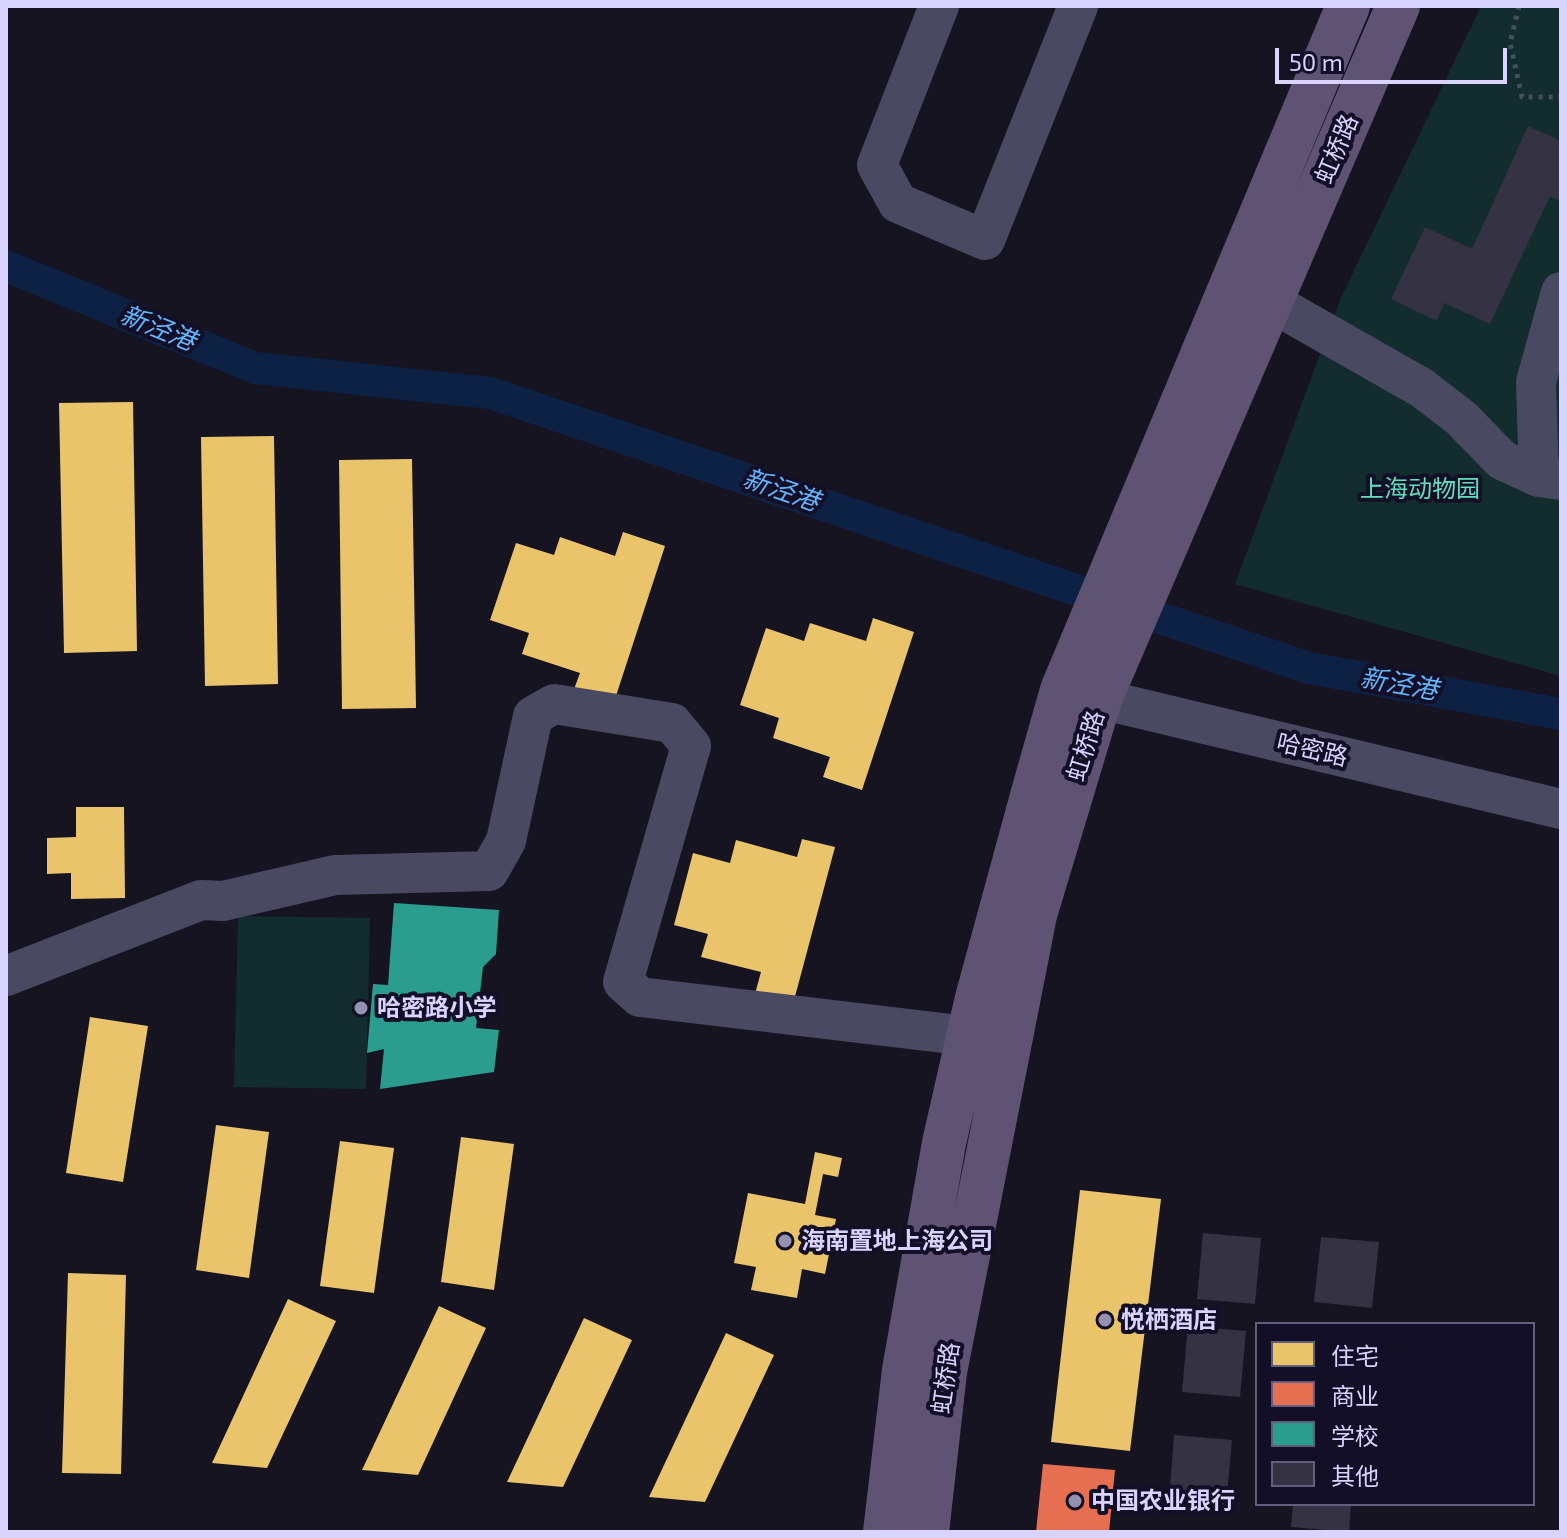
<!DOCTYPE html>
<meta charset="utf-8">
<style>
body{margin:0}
#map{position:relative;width:1567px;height:1538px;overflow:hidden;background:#161421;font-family:"Exo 2","Noto Sans SC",sans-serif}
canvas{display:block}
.frame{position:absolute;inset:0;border:8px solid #d9d4ff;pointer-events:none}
.legend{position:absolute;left:1255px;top:1322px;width:280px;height:184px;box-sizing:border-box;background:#130f26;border:2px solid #625e7d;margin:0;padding:10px 14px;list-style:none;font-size:24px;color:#d9d4ff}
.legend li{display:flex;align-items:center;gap:16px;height:40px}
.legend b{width:40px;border:2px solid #625e7d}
.scale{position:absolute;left:1275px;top:48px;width:232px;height:36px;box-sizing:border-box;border:4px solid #d9d4ff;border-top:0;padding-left:10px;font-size:24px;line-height:28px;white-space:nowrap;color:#d9d4ff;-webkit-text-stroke:6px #130f26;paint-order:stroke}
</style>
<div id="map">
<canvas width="1567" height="1538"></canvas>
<div class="frame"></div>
<ul class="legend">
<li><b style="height:22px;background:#e9c46a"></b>住宅</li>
<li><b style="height:22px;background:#e76f51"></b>商业</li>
<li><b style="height:22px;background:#2a9d8f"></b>学校</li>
<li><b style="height:22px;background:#343243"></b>其他</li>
</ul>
<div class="scale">50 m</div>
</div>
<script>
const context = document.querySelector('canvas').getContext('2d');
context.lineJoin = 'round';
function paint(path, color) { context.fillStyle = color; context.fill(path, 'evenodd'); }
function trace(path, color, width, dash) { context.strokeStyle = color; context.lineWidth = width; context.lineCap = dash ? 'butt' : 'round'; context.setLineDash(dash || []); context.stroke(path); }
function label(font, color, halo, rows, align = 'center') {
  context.font = font + ' "Exo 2","Noto Sans SC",sans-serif'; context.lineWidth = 8; context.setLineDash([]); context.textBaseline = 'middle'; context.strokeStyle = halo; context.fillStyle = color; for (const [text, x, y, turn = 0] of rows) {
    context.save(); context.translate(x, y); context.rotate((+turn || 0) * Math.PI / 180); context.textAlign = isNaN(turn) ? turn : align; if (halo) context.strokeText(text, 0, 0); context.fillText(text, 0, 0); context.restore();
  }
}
paint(new Path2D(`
 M1481,6H1561V676L1235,584L1340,300Z
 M238,916L370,918L366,1089L234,1087Z`), '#132c2d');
paint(new Path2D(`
 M133,402L137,651L64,653L59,403Z
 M274,436L278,684L205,686L201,437Z
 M412,459L416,708L342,709L339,460Z
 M623,532L665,546L613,705L573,692L580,673L522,654L529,633L490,620L516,543L554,555L560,537L615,556Z
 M873,618L914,632L862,790L823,777L830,757L773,738L779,718L740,705L766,628L804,641L810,623L866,641Z
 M76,807H124L125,898L71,899V873L47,874V838L76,837Z
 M802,839L835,847L793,1004L755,994L761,972L701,957L708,934L674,925L693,853L730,863L736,840L797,857Z
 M90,1017L148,1026L123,1182L66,1173Z
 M216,1125L269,1132L249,1278L196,1270Z
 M461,1137L514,1144L494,1290L441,1282Z
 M340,1141L394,1148L374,1293L320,1286Z
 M815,1152L842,1158L838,1177L823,1174L815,1215L836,1219L825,1274L802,1269L797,1298L751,1290L756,1267L734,1263L748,1193L805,1204Z
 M1080,1190L1161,1199L1130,1451L1051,1442Z
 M68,1273L126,1275L121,1474L62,1473Z
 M288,1299L336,1321L267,1468L212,1463Z
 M439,1306L486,1328L418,1475L362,1470Z
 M584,1318L632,1340L563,1487L507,1482Z
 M726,1333L774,1355L705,1502L649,1497Z`), '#e9c46a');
paint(new Path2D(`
 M1043,1464L1115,1470L1109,1532H1036Z`), '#e76f51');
paint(new Path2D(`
 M394,903L499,910L496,954L483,967L476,1028L499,1030L494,1072L380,1089L384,1049L367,1053L373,984L388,985Z`), '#2a9d8f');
trace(new Path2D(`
 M6,266L255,368L490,393L1309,668L1561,714`), '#0d2144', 32);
paint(new Path2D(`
 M1528,126L1561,141V201L1550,196L1490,324L1444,303L1437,321L1391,299L1425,227L1472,249Z
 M1203,1233L1261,1238L1255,1304L1197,1299Z
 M1321,1237L1379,1242L1372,1308L1314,1302Z
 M1188,1326L1246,1331L1240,1397L1182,1392Z
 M1174,1435L1232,1440L1226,1507L1169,1501Z
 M1293,1504H1351L1349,1532L1291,1527Z`), '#343243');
trace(new Path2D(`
 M1519,6L1510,43L1522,97H1561`), '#44505f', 5, [4, 6]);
trace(new Path2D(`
 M939,6L877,165L898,203L985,240L1078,6
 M1271,302L1422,388L1461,418L1502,460L1539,477L1561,480
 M1539,477L1536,382L1561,292
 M1071,692L1561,809
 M6,976L201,900L223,901L335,875L489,871L506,841L533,716L554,704L672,723L691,746L623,982L640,997L968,1036`), '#4a4962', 40);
trace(new Path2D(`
 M885,1532L904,1370L944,1143L977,998L1032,796L1062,690L1348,6
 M927,1532L945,1372L1035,915L1100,699L1398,6`), '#5e5373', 44);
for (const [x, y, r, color] of [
 [361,1008,8,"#9591b1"],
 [785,1241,8,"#9591b1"],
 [1105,1320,8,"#9591b1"],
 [1075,1501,8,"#9591b1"]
]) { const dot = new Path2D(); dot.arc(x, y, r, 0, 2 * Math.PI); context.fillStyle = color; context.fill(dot); trace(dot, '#130f26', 3); }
label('24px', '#d9d4ff', '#130f26', [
 ["虹桥路",1337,149,-67],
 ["虹桥路",1086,746,-73],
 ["哈密路",1312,750,13],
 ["虹桥路",946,1378,-82]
]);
label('24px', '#5fe0c0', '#130f26', [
 ["上海动物园",1420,489]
]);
label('bold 24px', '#d9d4ff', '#130f26', [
 ["哈密路小学",377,1008],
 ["海南置地上海公司",801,1241],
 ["悦栖酒店",1121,1320],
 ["中国农业银行",1091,1501]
], 'left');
label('italic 26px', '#62b6ff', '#130f26', [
 ["新泾港",158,328,22],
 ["新泾港",781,490,19],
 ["新泾港",1399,684,10]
]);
</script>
